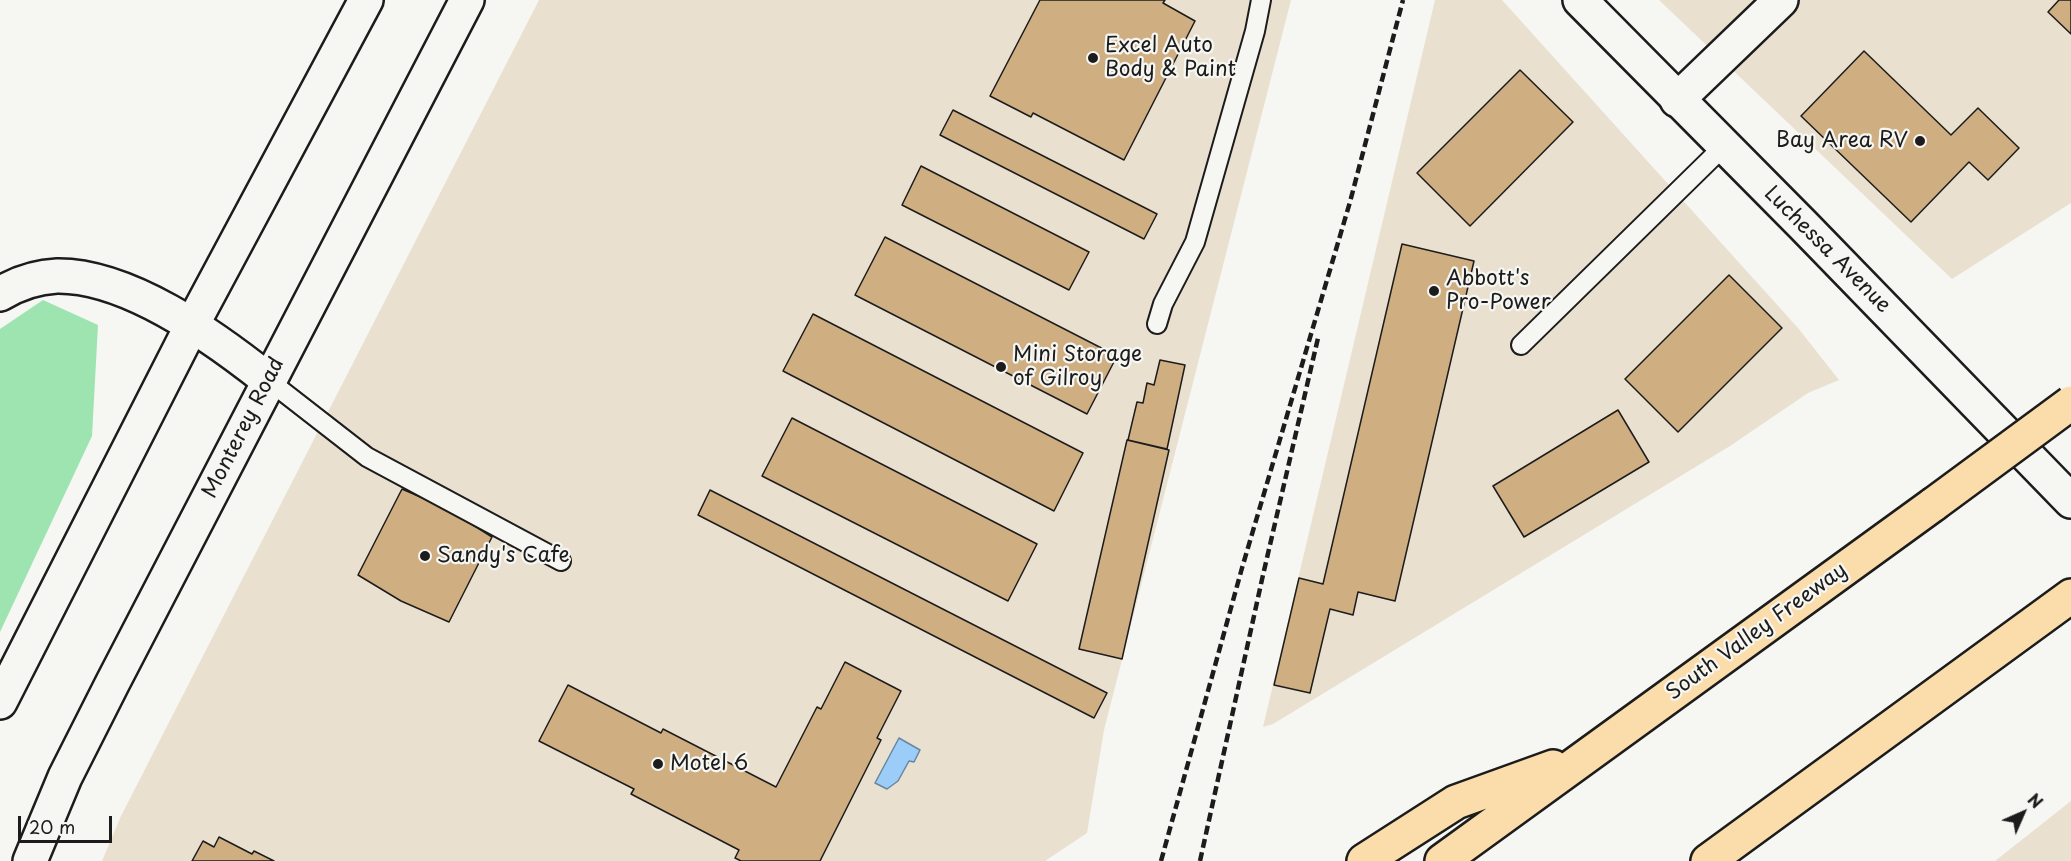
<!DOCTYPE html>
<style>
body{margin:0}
#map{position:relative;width:2071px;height:861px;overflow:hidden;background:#f6f6f2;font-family:"Playpen Sans",sans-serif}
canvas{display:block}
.north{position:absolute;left:1993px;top:783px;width:60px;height:60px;-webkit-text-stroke:4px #f6f6f2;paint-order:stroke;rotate:45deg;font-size:16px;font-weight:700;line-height:24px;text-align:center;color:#1c1c1c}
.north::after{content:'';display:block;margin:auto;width:21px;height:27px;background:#1c1c1c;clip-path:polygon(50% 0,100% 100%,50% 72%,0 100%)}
.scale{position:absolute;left:18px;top:816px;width:94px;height:27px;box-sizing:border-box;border:3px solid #1c1c1c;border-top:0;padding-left:8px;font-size:18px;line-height:21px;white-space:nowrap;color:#1c1c1c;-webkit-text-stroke:4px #f6f6f2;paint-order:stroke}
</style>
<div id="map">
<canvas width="2071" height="861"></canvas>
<div class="north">N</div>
<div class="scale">20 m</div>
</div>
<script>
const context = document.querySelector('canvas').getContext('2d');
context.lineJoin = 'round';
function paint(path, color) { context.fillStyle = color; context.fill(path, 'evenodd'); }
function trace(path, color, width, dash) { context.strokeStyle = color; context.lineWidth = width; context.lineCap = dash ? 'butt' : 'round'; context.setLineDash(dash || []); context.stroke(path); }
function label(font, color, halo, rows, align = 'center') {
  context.font = font + ' "Playpen Sans",sans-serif'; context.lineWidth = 4.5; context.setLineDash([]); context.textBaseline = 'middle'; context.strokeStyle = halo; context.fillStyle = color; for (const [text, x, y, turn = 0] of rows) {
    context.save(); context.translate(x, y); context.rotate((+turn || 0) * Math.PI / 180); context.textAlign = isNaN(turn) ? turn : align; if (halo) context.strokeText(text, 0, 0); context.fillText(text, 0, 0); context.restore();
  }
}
paint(new Path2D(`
 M539,0H1291L1104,730L1087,833L1045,861H102L121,816Z
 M1435,0H1502L1798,328L1839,380L1808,393L1730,446L1273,724L1263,727Z
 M1659,0H2071V203L1952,279Z
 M2071,801V861H1995Z`), '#eae0d0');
paint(new Path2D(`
 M43,300L98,325L92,436L0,632V329Z`), '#9ee4b1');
const water = new Path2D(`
 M899,738L920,750L914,762L909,761L898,781L887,789L875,783Z`);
paint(water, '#9ccdf9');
trace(water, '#6986a1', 1.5);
const building = new Path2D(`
 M1040,0H1165L1163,3L1195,21L1124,160L1033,113L1031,117L990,96Z
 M2059,0H2071V34L2048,12Z
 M1864,51L1951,135L1978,108L2019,148L1988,180L1969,162L1911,222L1801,116Z
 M1520,70L1573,122L1470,226L1417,173Z
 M953,110L1157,214L1144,239L940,135Z
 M921,166L1089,252L1069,290L902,205Z
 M885,237L1117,356L1087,414L855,295Z
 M1402,244L1474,261L1395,601L1358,592L1353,615L1330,609L1310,693L1274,685L1299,578L1323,584Z
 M1729,275L1782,328L1678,432L1625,379Z
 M813,314L1083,453L1054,511L783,371Z
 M1160,360L1185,365L1167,449L1128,440L1137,402L1143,403L1147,383L1154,385Z
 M1618,410L1649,462L1524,537L1493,486Z
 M792,418L1037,544L1008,601L762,476Z
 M1127,440L1169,450L1122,659L1079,649Z
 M402,489L448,509L492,537L449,622L401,601L358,575Z
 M710,490L1107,693L1094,718L698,515Z
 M845,662L901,691L877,738L881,740L820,861H741L735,858L739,850L631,794L634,789L539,741L568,685L661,733L663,729L776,787L817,707L821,709Z
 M219,837L252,854L254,851L274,861H192L203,841L214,847Z`);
paint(building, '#cfae82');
trace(building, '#1c1c1c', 1.5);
const service = new Path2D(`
 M1157,324L1163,304L1195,242L1255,31L1261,0
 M1521,345L1724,146
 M268,380L367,457L561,561`);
const minor = new Path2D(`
 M1677,100L1781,0
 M0,294C18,283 36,277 57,276C128,275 214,337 268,380`);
const tertiary = new Path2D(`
 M1580,0L1804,226L2071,501`);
const secondary = new Path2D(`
 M0,702L192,325L366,0
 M30,861L65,777L113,682L467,0`);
const motorway = new Path2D(`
 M1364,861L1456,802L1553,767
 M1442,861L1934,504
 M1708,861L2071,596`);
trace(service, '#1c1c1c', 22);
trace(minor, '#1c1c1c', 38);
trace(tertiary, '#1c1c1c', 38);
trace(secondary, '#1c1c1c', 38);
trace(motorway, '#1c1c1c', 38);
trace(service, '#f6f6f2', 18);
trace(minor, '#f6f6f2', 33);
trace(tertiary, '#f6f6f2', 33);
trace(secondary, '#f6f6f2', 33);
trace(motorway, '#fbddab', 33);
trace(new Path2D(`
 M1161,861L1242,568L1350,202L1403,0
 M1200,861L1263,575L1318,338`), '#1c1c1c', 4.5, [9, 4.5]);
const motorwayBridge = new Path2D(`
 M1934,504L2071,403`);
trace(motorwayBridge, '#1c1c1c', 38, []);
trace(motorwayBridge, '#fbddab', 33);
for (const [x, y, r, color] of [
 [1093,58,6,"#1c1c1c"],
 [1920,141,6,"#1c1c1c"],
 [1434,291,6,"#1c1c1c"],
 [1001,367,6,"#1c1c1c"],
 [425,556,6,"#1c1c1c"],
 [658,764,6,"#1c1c1c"]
]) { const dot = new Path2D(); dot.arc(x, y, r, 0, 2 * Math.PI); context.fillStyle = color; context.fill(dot); trace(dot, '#f6f6f2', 2); }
label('21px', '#1c1c1c', '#f6f6f2', [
 ["Excel Auto",1105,46],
 ["Body & Paint",1105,70],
 ["Bay Area RV",1908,141,"right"],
 ["Abbott's",1446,279],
 ["Pro-Power",1446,303],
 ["Mini Storage",1013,355],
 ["of Gilroy",1013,379],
 ["Sandy's Cafe",437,556],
 ["Motel 6",670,764]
], 'left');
label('21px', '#1c1c1c', '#f6f6f2', [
 ["Luchessa Avenue",1827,250,45],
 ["Monterey Road",244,428,-63],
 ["South Valley Freeway",1757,632,-36]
]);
</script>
